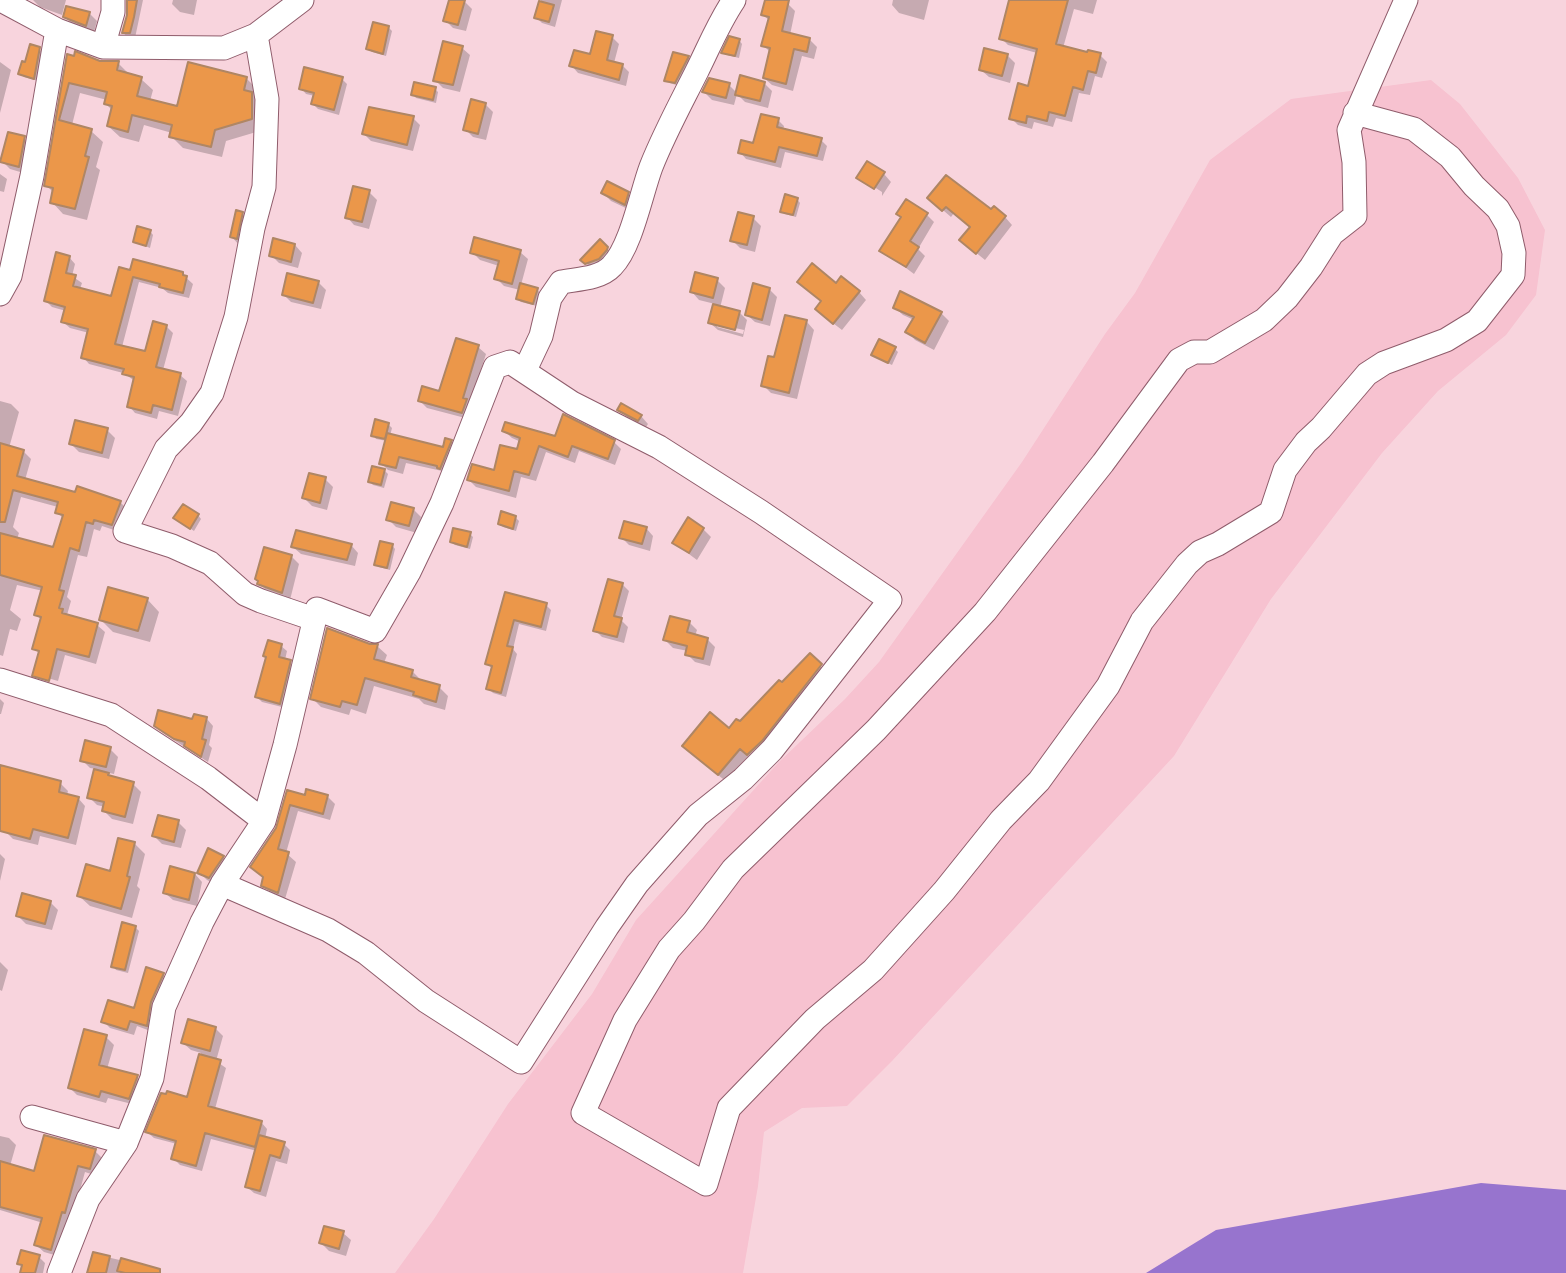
<!DOCTYPE html>
<style>
body{margin:0}
canvas{display:block;background:#f8d4dd}
</style>
<canvas width="1566" height="1273"></canvas>
<script>
const context = document.querySelector('canvas').getContext('2d');
context.lineJoin = 'round';
function paint(path, color) { context.fillStyle = color; context.fill(path, 'evenodd'); }
function trace(path, color, width, dash) { context.strokeStyle = color; context.lineWidth = width; context.lineCap = dash ? 'butt' : 'round'; context.setLineDash(dash || []); context.stroke(path); }
paint(new Path2D(`
 M1431,80L1460,104L1518,178L1545,230L1536,295L1506,335L1438,391L1382,453L1271,599L1174,756L892,1061L847,1106L802,1108L764,1132L758,1186L743,1273H395L434,1219L508,1104L592,994L636,920L779,762L845,699L879,662L1022,462L1105,334L1135,293L1210,160L1291,99Z`), '#f7c2d0');
paint(new Path2D(`
 M1481,1183L1566,1190V1273H1146L1216,1230Z`), '#9774ce');
paint(new Path2D(`
 M33,0H66L62,15L40,7Z
 M129,0H143L135,38H129L123,33L129,13Z
 M173,0H197L194,15L180,12L172,4Z
 M451,0L464,1L472,9L466,31L453,28L445,20Z
 M541,0H562L555,27L542,23L536,17Z
 M767,0L787,3L795,11L790,35L809,39L817,47L814,59L802,56L793,91L772,85L764,78L771,53L763,45L770,21L763,15Z
 M893,0H929L924,20L899,13L892,5Z
 M1011,0H1097L1093,14L1074,9L1063,48L1100,55L1107,62L1102,78L1095,76L1090,95L1079,93L1072,122L1056,118L1053,127L1034,122L1032,129L1018,125L1011,118L1029,88L1037,53L1008,45L1001,38Z
 M89,13L97,21L94,32L73,25L65,17Z
 M388,27L392,31L386,56L372,52L368,49Z
 M612,37L619,44L614,63L622,65L629,72L626,86L578,73L571,65L591,56Z
 M739,40L742,44L739,58L727,55L723,52Z
 M462,48L470,55L460,92L443,88L435,80Z
 M39,49L42,52L38,81L24,77L20,74Z
 M1007,55L1015,63L1010,83L989,77L981,70Z
 M68,57L100,62L118,63L129,74L141,79L153,90L150,101L178,108L246,78L258,90L263,130L226,141L222,157L183,148L171,136L172,133L144,125L139,142L120,137L108,126L112,110L106,104L107,100L80,93L72,125L91,131L103,142L96,167L100,170L87,220L63,214L52,202L54,193L46,185Z
 M688,57L691,61L679,86L670,83L666,80Z
 M0,62L11,70L0,113Z
 M342,79L347,84L339,115L318,109L313,104L315,96L306,94L301,88Z
 M764,83L772,91L768,108L745,102L737,94L734,105L712,100L704,92L729,85L737,93Z
 M435,89L438,92L436,103L416,98L413,94Z
 M485,104L493,112L486,140L473,137L465,129Z
 M413,118L420,125L413,151L371,141L364,134Z
 M778,120L784,126L783,131L821,140L827,146L823,161L785,152L781,168L746,159L740,152L755,145Z
 M24,138L32,146L27,174L10,169L2,161Z
 M0,174L7,179L4,192L0,191Z
 M884,174L891,182L882,196V192L865,181V184L858,177Z
 M369,192L377,200L369,229L354,225L347,217Z
 M603,193H628L635,201L632,211L611,201Z
 M797,199L800,203L796,217L785,214L782,211Z
 M937,205L991,211L1005,217L1012,225L985,260L969,247L971,227L954,213L951,217Z
 M242,213L250,221L239,245L232,237Z
 M926,214L934,222L918,249L925,256L914,274L882,250Z
 M753,218L761,226L755,252L740,248L732,240Z
 M150,231L153,235L150,248L135,242Z
 M600,242L615,256L594,271L583,260Z
 M295,245L302,253L298,268L279,263L271,255Z
 M472,252H520L528,259L521,285L537,289L540,293L537,306L521,302L518,299L520,290L504,286L496,278L499,266L480,260Z
 M69,257L75,264L72,276L82,283L80,289L112,298L131,272L182,274L193,284L189,298L168,293L162,288L139,282L122,347L146,353L166,326L173,333L163,370L180,375L187,381L178,416L159,411L157,419L135,413L129,406L135,381L123,373L89,364L83,357L89,333L70,328L63,322L66,311L52,307L46,301Z
 M717,280L725,288L720,308L739,312L747,320L743,337L718,330L710,323L715,304L699,300L692,292ZM717,324L744,330L743,334L717,327Z
 M318,282L326,290L321,309L291,302L283,294Z
 M836,286L859,292L866,300L842,330L825,317Z
 M769,289L777,297L770,326L755,322L747,315Z
 M895,308L941,313L949,321L934,350L915,340L908,332L914,320L903,315Z
 M786,317L807,322L814,330L797,399L771,393L763,385L775,359Z
 M478,347L486,354L470,404L469,419L427,408L420,401L440,393Z
 M895,349L898,352L892,365L877,358Z
 M0,401L11,404L19,412L9,448L23,451L31,459L25,480L76,494L120,502L128,510L120,532L102,526L100,531L94,529L87,557L78,555L67,597L71,601L67,615L97,625L105,632L96,664L65,655L58,681L44,677L40,654L34,648L42,620L36,615L43,591L17,585L10,610L21,619L17,631L10,629L3,656L0,655ZM21,497L58,507L57,512L63,518L55,549L17,539L19,533L13,527Z
 M619,410L641,416L648,424L646,427L627,417Z
 M388,424L392,428L390,436L444,449L451,441L458,448L446,475L442,471L406,463L403,474L388,470L381,463L387,441L376,439L373,435Z
 M107,430L115,438L109,459L79,452L71,444Z
 M504,431L614,442L621,449L615,465L579,451L575,463L546,452L536,481L521,477L516,498L476,487L469,480L495,472L518,452L521,442L512,438Z
 M384,470L388,474L384,488L373,485L370,482Z
 M325,479L333,487L327,510L312,506L304,498Z
 M413,509L421,517L417,533L396,527L388,519Z
 M198,515L201,519L194,531L179,521Z
 M515,517L519,521L516,531L503,527L500,524Z
 M646,528L653,536L650,551L629,545L621,537Z
 M703,529L711,537L697,560L674,543Z
 M470,534L473,537L470,549L455,545L452,542Z
 M351,545L358,553L355,566L301,554L293,547Z
 M392,545L395,549L390,570L379,567L376,564Z
 M291,556L299,564L290,600L267,591L259,583Z
 M622,584L629,591L621,620L628,627L624,643L602,637L595,630Z
 M507,594L546,605L551,610L546,631L519,624L513,649L517,654L506,697L493,693L488,688L493,669L487,664Z
 M147,599L159,612L150,642L113,632L101,620Z
 M689,622L697,630L695,636L707,639L715,647L710,666L695,662L687,654L688,651L673,648L665,640Z
 M281,646L287,651L285,660L296,668L286,708L262,702L256,696L267,658L265,656Z
 M370,646H377L387,655L384,663L412,671L421,680L439,687L448,696L445,710L424,704L419,699L374,686L366,714L351,709L349,715L321,707L312,698Z
 M810,655L829,675L728,783L693,755L740,724Z
 M0,699L4,703L1,714H0Z
 M207,719L213,726L209,745L212,748L208,762L163,733L156,726Z
 M110,749L118,757L114,774L105,772L112,778L133,784L141,792L133,824L112,819L104,811L105,807L97,805L89,797L96,769L90,768L82,760Z
 M0,768L60,783L68,791L67,795L78,798L85,806L76,845L40,836L38,845L13,839L5,831L0,798Z
 M288,792L306,797L327,796L335,804L330,820L298,811L286,853L296,862L285,899L271,893L263,885L264,878L252,867L278,829Z
 M178,822L186,830L181,848L162,844L154,836Z
 M134,843L145,854L137,886L140,889L132,918L90,906L79,896L111,873Z
 M0,854L5,859L0,881Z
 M223,857L231,865L217,885L207,880L199,872Z
 M195,874L202,882L197,906L173,900L165,893Z
 M50,902L58,910L52,930L26,924L18,916Z
 M135,927L139,931L128,973L116,970L113,966Z
 M0,962L8,970L2,991L0,990Z
 M163,975L170,981L153,1032L137,1026L134,1035L110,1028L103,1021L135,1010Z
 M215,1028L223,1036L216,1061L226,1068L215,1109L261,1122L267,1129L265,1139L284,1144L290,1150L287,1164L276,1161L266,1197L254,1193L247,1187L257,1151L211,1139L202,1171L180,1165L173,1158L177,1144L154,1138L147,1132L188,1099L201,1053L191,1050L183,1043Z
 M106,1037L114,1045L107,1069L137,1077L144,1084L136,1105L108,1098L106,1103L77,1095L70,1088Z
 M0,1136L9,1138L16,1145L10,1166L36,1173L95,1151L102,1158L97,1176L85,1172L72,1219L58,1256L44,1252L36,1245L43,1223L0,1210Z
 M343,1233L351,1240L346,1256L329,1251L321,1243Z
 M94,1254L141,1265L157,1273H89Z
 M39,1257L45,1263L43,1273H22L23,1267L19,1263Z`), '#0003');
const building = new Path2D(`
 M127,0H137L134,17L130,33H122L127,15Z
 M449,0H465L458,25L443,21Z
 M765,0H789L782,31L810,38L807,52L794,49L786,84L763,78L770,48L761,46L769,17L761,15Z
 M1009,0H1068L1056,44L1087,52L1088,50L1101,53L1096,73L1088,71L1083,90L1073,87L1065,116L1049,112L1047,121L1027,116L1026,123L1009,119L1018,83L1028,86L1037,49L999,39Z
 M539,1L554,5L549,22L534,18Z
 M66,6L90,12L86,26L63,17Z
 M373,22L389,26L383,54L366,49Z
 M596,31L613,35L607,60L623,64L619,80L569,66L574,50L590,54Z
 M729,36L740,39L735,56L721,53Z
 M443,41L463,46L453,85L433,81Z
 M30,44L40,47L34,79L18,74L22,61L25,62Z
 M984,48L1008,54L1002,76L979,70Z
 M75,51L100,61H119L117,70L142,77L137,96L177,106L188,62L247,77L244,90L252,92V119L215,130L211,147L169,137L172,125L132,115L128,132L107,126L112,106L104,104L107,92L69,83L59,120L92,129L85,156L89,157L75,209L50,203L53,188L44,186L67,54L74,56Z
 M673,52L689,56L675,83L664,81Z
 M304,67L343,77L334,110L311,104L314,93L299,89Z
 M740,75L765,82L760,101L735,95Z
 M709,78L730,83L726,98L702,92Z
 M414,82L436,87L433,100L411,95Z
 M471,99L486,103L478,134L463,130Z
 M369,107L414,116L407,145L362,134Z
 M761,114L779,118L777,127L822,138L817,156L779,147L775,162L738,153L741,140L753,143Z
 M8,132L25,136L19,167L0,162Z
 M867,161L885,172L874,189L856,178Z
 M946,175L991,209L994,206L1006,216L976,254L959,240L970,227L946,207L942,211L927,198Z
 M607,181L629,192L625,205L601,193Z
 M353,186L370,190L362,222L345,218Z
 M785,194L798,198L793,215L780,212Z
 M906,199L928,213L910,241L919,247L906,267L879,251L901,217L896,214Z
 M236,210L243,212L237,239L230,237Z
 M738,212L754,216L747,245L730,241Z
 M137,226L151,230L146,246L133,242Z
 M474,237L521,250L512,284L494,279L499,261L470,253Z
 M273,238L295,244L291,262L269,256Z
 M600,239L608,247L607,250L599,259L585,264L580,260Z
 M56,252L70,256L66,273L76,275L73,286L111,296L119,267L130,270L133,259L183,272V275L187,276L183,293L159,287L160,284L133,277L115,344L145,351L153,321L167,325L156,367L181,373L172,410L153,405L151,413L127,407L134,377L122,374L124,369L81,358L88,329L61,322L65,307L44,301Z
 M812,263L836,283L841,276L860,291L833,324L815,309L821,301L797,282Z
 M695,272L718,278L713,298L690,292Z
 M287,273L319,281L313,303L282,295Z
 M520,283L538,288L533,304L516,299Z
 M753,283L770,288L762,320L745,315Z
 M900,291L942,312L925,343L905,332L914,317L893,308Z
 M713,304L740,311L735,330L708,323Z
 M785,315L807,320L789,393L761,386L768,356L774,357Z
 M456,338L479,345L463,398L467,399L462,413L418,401L422,386L439,391Z
 M879,339L896,347L888,363L871,355Z
 M621,403L642,415L638,421L617,410Z
 M563,414L615,440L608,459L572,446L568,457L539,446L529,475L514,471L509,491L467,480L472,464L494,470L500,445L517,449L520,438L502,431L505,422L555,436Z
 M375,419L389,423L385,439L371,436Z
 M75,420L108,428L102,453L69,444Z
 M387,433L443,447L445,438L452,440L440,469L437,468V466L399,457L396,468L379,464Z
 M0,443L24,450L17,476L75,492L77,486L121,501L112,525L94,520L93,524L86,522L79,551L70,548L59,590L64,591L59,608L63,609L62,613L98,623L89,657L57,649L49,681L32,676L39,651L32,649L41,617L34,615L42,587L0,575V533L53,547L63,515L55,513L58,502L13,490L5,522H0Z
 M372,466L385,469L381,485L368,482Z
 M309,473L326,477L320,503L302,498Z
 M391,502L414,508L409,526L386,520Z
 M183,504L199,514L190,529L173,518Z
 M501,511L516,516L513,529L498,524Z
 M688,517L704,528L689,553L672,543Z
 M624,521L647,527L642,544L619,538Z
 M453,528L471,532L467,547L450,542Z
 M296,530L352,544L347,560L291,547Z
 M380,541L393,544L387,568L374,565Z
 M264,547L292,555L282,593L257,584L258,581L255,579Z
 M608,579L623,583L614,616L622,618L617,637L593,631Z
 M108,587L148,598L138,631L99,620Z
 M505,592L547,603L541,627L514,620L507,646L513,647L501,693L486,689L492,666L485,664Z
 M670,616L690,621L687,632L708,638L703,659L685,655L687,646L663,640Z
 M327,628L370,644H378L374,659L413,670L411,677L440,685L436,702L413,695L414,692L365,678L357,705L342,701L340,707L310,699Z
 M268,640L282,644L279,657L291,660L280,704L255,697L266,657L263,656Z
 M810,653L822,664L762,741L747,755L740,749L718,775L682,746L710,712L729,728L736,719L740,721L779,680L782,682Z
 M158,710L192,719L194,714L207,717L202,739L206,740L201,757L184,746L185,742L174,739L154,726Z
 M85,740L111,747L106,767L80,761Z
 M0,765L61,781L59,792L79,797L68,838L33,829L30,839L0,831Z
 M94,769L109,773L108,775L134,782L125,817L102,811L104,802L87,798Z
 M306,789L328,795L323,814L290,805L278,849L289,852L278,893L261,886L263,877L250,867L276,828L287,790L305,795Z
 M158,815L179,820L174,842L152,836Z
 M118,838L135,842L127,876L130,877L121,909L77,896L86,864L110,871Z
 M208,848L224,856L209,878L197,873Z
 M170,866L195,873L189,900L163,893Z
 M22,893L51,901L45,924L16,916Z
 M122,922L136,926L125,970L111,967Z
 M146,967L164,973L151,1002L147,1026L130,1021L127,1030L101,1022L108,1000L134,1008Z
 M188,1019L216,1027L210,1051L181,1043Z
 M84,1029L107,1035L99,1065L138,1075L129,1099L101,1091L99,1097L68,1088Z
 M199,1054L221,1060L208,1106L262,1121L255,1147L205,1133L196,1166L171,1159L176,1141L145,1132L161,1093L166,1094L167,1091L187,1097Z
 M44,1135L96,1149L90,1169L78,1166L65,1213L62,1212L51,1250L34,1245L42,1218L0,1207V1161L34,1171Z
 M259,1135L285,1142L280,1158L270,1155L260,1191L245,1187Z
 M324,1226L344,1231L339,1249L319,1243Z
 M21,1250L40,1255L35,1273H20L22,1265L17,1264Z
 M93,1252L110,1256L106,1273H87Z
 M121,1258L160,1269V1273H125L117,1271Z`);
paint(building, '#eb974a');
trace(building, '#af8664', 2);
const minor = new Path2D(`
 M1,0L57,30
 M256,35L267,99L264,187L253,228L236,317L212,393L191,423L166,449L125,531L172,546L210,563L245,594L261,601L314,619
 M103,47L113,12V0
 M1355,113L1414,129L1450,157L1474,186L1498,209L1508,226L1514,253L1513,275L1477,321L1446,340L1384,363L1367,374L1321,428L1306,442L1285,470L1271,512L1218,544L1200,552L1187,564L1142,621L1108,686L1039,781L1001,820L944,891L873,970L815,1019L729,1108L706,1184L583,1113L625,1020L669,949L694,921L733,869L876,730L985,612L1103,463L1179,360L1194,352H1210L1264,320L1287,298L1311,267L1332,234L1355,216L1354,162L1349,130L1406,0
 M0,294L10,276L32,176L57,30L103,47L224,48L256,35L302,0
 M525,370L541,336L550,298L561,282C577,279 600,279 612,266C631,247 641,194 651,167C664,134 681,103 697,71C710,45 718,24 734,0
 M0,680L111,715L208,778L264,821L222,884L202,922L164,1007L152,1078L126,1143L32,1117
 M222,884L328,930L366,953L426,1001L521,1062L607,927L637,884L698,815L743,779L772,750L890,600L761,512L659,447L572,403L510,362L495,367L442,503L409,572L375,631L317,609L285,745L264,821
 M59,1273L88,1199L126,1143`);
trace(minor, '#8f5c6b', 25);
trace(minor, '#fff', 23);
</script>
